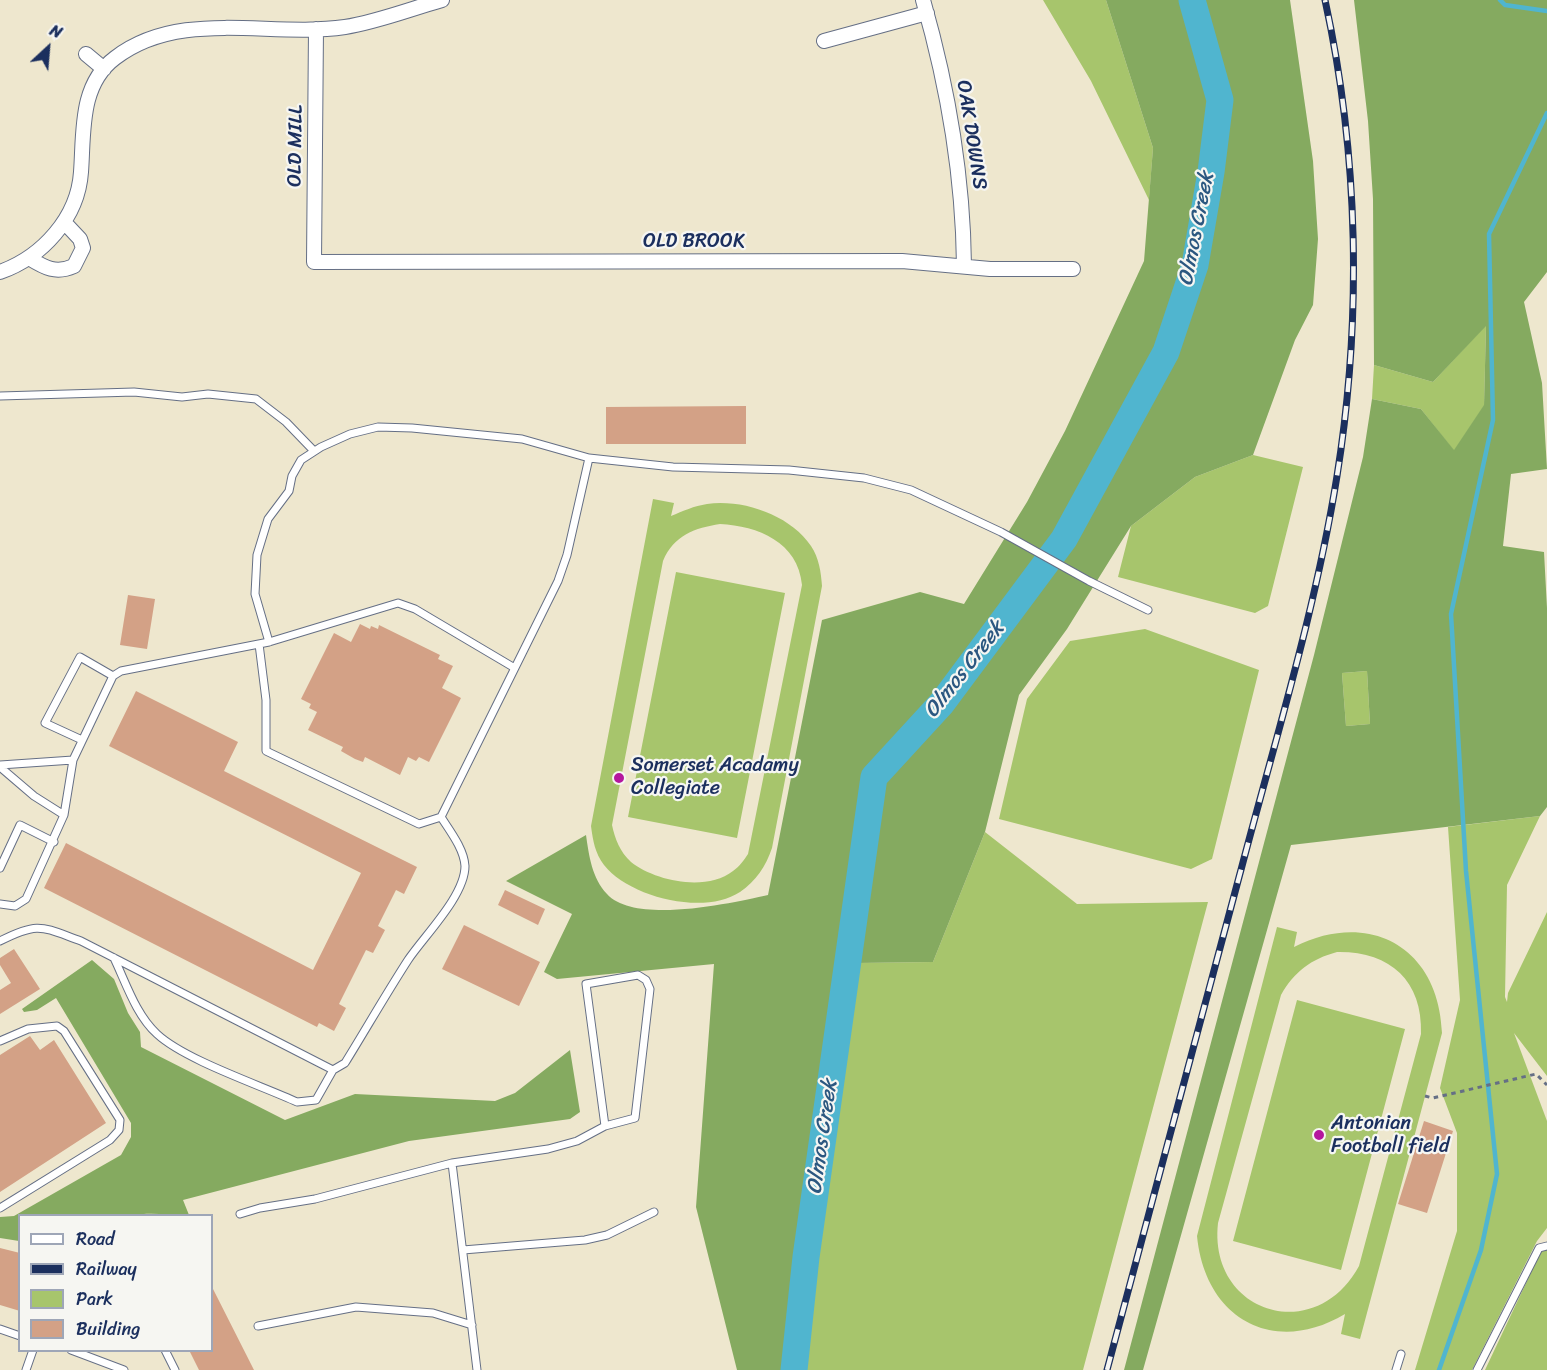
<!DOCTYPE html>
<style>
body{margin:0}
#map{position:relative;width:1547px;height:1370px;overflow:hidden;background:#eee7ce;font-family:Sriracha,sans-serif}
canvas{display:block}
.legend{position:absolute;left:18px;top:1214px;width:195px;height:138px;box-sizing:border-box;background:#f6f6f2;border:2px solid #9ea6b7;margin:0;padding:8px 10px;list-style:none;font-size:18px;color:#1b2f5e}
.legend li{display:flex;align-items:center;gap:12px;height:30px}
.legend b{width:30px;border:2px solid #9ea6b7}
.north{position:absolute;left:18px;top:18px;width:60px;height:60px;-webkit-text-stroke:4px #f6f6f2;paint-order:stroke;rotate:26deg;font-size:16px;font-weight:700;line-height:24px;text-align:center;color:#1b2f5e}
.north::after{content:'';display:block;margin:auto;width:21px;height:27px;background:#1b2f5e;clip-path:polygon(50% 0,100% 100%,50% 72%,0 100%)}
</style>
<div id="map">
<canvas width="1547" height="1370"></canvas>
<ul class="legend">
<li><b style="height:8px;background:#fff"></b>Road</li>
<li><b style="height:8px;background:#1b2f5e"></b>Railway</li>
<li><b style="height:16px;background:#a7c56c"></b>Park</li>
<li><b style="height:16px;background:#d3a186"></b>Building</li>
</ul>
<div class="north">N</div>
</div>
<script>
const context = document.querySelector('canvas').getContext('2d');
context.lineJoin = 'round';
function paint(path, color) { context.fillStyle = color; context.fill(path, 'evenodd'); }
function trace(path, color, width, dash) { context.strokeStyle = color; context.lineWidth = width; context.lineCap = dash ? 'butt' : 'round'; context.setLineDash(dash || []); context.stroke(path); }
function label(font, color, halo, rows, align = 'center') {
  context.font = font + ' Sriracha,sans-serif'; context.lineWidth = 4.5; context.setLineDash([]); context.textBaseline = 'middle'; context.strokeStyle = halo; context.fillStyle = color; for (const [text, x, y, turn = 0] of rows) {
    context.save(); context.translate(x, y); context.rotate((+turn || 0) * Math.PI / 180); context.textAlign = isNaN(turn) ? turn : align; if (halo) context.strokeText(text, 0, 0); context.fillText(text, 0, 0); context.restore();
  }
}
paint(new Path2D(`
 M1043,0H1106L1153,148L1149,200L1091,81Z
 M1486,325L1484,406L1454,451L1421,409L1372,399L1374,365L1433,382Z
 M1253,455L1303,467L1268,606L1255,613L1118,577L1131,526L1195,477Z
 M653,499L674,503L671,516C683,511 694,506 707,504C743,499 790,515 811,546C819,558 821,572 822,586L772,848C766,866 756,881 740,892C704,916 629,897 604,865C595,853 593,841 591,826ZM720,524C758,526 798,542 802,585L748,854C744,860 739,867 733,871C706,892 655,881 631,862C620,852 615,839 612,825L663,561C674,535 695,528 720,524Z
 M676,572L785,593L737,838L628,817Z
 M1145,629L1259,670L1212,859L1191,869L999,819L1027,699L1070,641Z
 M1367,671L1370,724L1346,726L1342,673Z
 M1540,816L1507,885L1505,997L1507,1002L1508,993L1547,912V1076L1514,1033L1547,1121V1228L1537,1241L1472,1370H1415L1457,1231V1133L1440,1088L1460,1000L1448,827Z
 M985,832L1077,904L1208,902L1083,1370H805L822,1200L857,963L933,962Z
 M1277,927L1297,932L1294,947C1369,909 1439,947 1442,1033L1360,1339L1341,1334L1345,1314C1273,1357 1205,1318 1197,1236ZM1337,952C1389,951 1423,980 1421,1034L1359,1266C1315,1347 1208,1313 1218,1223L1281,995C1294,972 1311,959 1337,952Z
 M1297,1000L1405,1029L1341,1270L1233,1241Z
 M1543,1247L1547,1249V1370H1485Z`), '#a7c56c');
paint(new Path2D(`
 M1106,0H1290L1313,161L1318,239L1313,305L1295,340L1253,455L1195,477L1131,526L1067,629L1019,695L985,832L933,962L857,963L822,1200L805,1370H737L696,1207L714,964L557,979L544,972L572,914L506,881L586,835C589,856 592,878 607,894C635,925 732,903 768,895L822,620L920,592L964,604L1027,502L1065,431L1144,261L1153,148Z
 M1354,0H1547V272L1524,302L1542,383L1547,469L1511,474L1503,546L1544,552L1547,608V807L1540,816L1291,845L1143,1370H1124L1314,655L1363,457L1372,399L1421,409L1454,450L1484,405L1486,326L1433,382L1374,365L1373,199L1368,121ZM1367,671L1370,724L1346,726L1342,673Z
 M92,960L114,979L128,1013L140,1032L141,1047L285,1120L355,1094L495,1101L515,1093L570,1050L580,1112L570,1119L409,1141L183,1200L189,1215C170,1216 150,1211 132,1216H20L19,1241L0,1238V1217L14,1216L121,1155L131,1137V1123L56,998L37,1010L24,1012L22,1009Z`), '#85aa60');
trace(new Path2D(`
 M1500,0L1505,5L1547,11
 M1439,1370L1481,1250L1497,1174L1466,871L1451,614L1493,420L1489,234L1547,113`), '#50b5cf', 4.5);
trace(new Path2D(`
 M794,1370L806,1257L874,777L942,703L1064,539L1166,352L1195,265L1211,172L1220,100L1192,0`), '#50b5cf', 27);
paint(new Path2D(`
 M746,406V444H606V407Z
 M128,595L155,599L147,649L120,645Z
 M360,624L370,629L371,626L378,629L379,625L440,655L438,659L453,666L442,688L461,698L429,762L419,757L416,761L408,757L400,775L365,757L363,762L355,759L341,751L343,747L308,730L317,712L309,708L311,704L301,699L334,633L351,642Z
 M136,691L238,742L224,771L417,867L404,894L396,890L378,926L385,930L373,953L366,950L339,1004L346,1008L334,1031L319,1023L317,1027L44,888L66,843L313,970L361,873L109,746Z
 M505,890L545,909L538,925L498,905Z
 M464,925L540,962L519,1006L442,969Z
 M14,949L40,989L0,1014V990L11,983L0,965V958Z
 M30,1036L40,1050L54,1040L106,1123L0,1192V1055Z
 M1424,1121L1453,1131L1427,1213L1398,1204Z
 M0,1248L20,1253V1311L0,1305Z
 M212,1287L254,1370H199L189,1350H212Z`), '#d3a186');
const service = new Path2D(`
 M0,396L134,392L182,397L208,394L256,399L286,422L314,451
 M259,644L266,700V751L419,824L441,817
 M513,667L415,609L398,603L269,642L255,594L257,555L268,519L289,491L292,476L301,460L321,447L350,434L378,427L412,428L522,439L589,458
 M82,740L45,723L80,657L113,676
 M0,765L73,760
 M0,767L34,796L64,815L26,899L15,906L0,904
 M64,815L73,760L113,676L121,671L269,642
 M0,868L20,825L54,842
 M0,941C39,921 42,927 81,941L333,1070L345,1063C366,1029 386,994 408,960C424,936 465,896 465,866C464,849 450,831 441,817L558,581L567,555L589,458L673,467L789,470L864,478L911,490L1001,532L1089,581L1148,610
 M114,958C126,983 136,1015 157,1034C185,1060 260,1085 297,1102L316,1100L333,1070
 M0,1041L28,1029L57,1026L64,1031L120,1120L119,1130L110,1140L0,1208
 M452,1163L548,1149L577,1141L605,1126L586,984L638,975L646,980L650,989L635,1118L605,1126
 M240,1214L260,1208L315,1199L452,1163L477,1370
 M463,1250L585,1240L607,1235L654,1212
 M258,1326L356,1307L433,1313L472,1325
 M0,1329L20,1336
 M71,1350L124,1370
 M165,1350L175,1370
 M26,1370L33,1350
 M1396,1370L1401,1354
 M1477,1370L1539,1248L1547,1246`);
const minor = new Path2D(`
 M923,0C948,87 963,175 964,265
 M316,29L314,262L902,261L990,269H1073
 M824,41L927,13
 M86,54L104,69
 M29,258C45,268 56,274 74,266L83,248L80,239L64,222
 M0,272C42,257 78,218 81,172C84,133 79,85 115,58C180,8 269,38 345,27C377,22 410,9 442,0`);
trace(service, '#656f85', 9);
trace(minor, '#656f85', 16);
trace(new Path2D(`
 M1425,1096L1433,1098L1536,1074L1547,1085`), '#656f85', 3, [4.5, 4.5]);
trace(service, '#fff', 7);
trace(minor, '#fff', 14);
const rail = new Path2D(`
 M1107,1370C1152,1202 1197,1034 1242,866C1276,737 1316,608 1337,476C1362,319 1359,156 1325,0`);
trace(rail, '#1b2f5e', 7);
trace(rail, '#f6f6f2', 4.5, [14]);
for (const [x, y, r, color] of [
 [619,778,6,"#b5179e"],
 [1319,1135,6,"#b5179e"]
]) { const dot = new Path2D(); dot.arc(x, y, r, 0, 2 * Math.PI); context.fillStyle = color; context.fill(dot); trace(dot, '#f6f6f2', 2); }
label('20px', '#1b2f5e', '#f6f6f2', [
 ["OAK DOWNS",971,135,81],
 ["OLD MILL",296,146,-89],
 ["OLD BROOK",694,242]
]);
label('20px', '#1b2f5e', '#f6f6f2', [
 ["Somerset Acadamy",631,766],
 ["Collegiate",631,789],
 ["Antonian",1331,1124],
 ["Football field",1331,1147]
], 'left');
label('italic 21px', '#2b5780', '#f6f6f2', [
 ["Olmos Creek",1197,229,-79],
 ["Olmos Creek",965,670,-52],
 ["Olmos Creek",823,1137,-82]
]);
</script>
